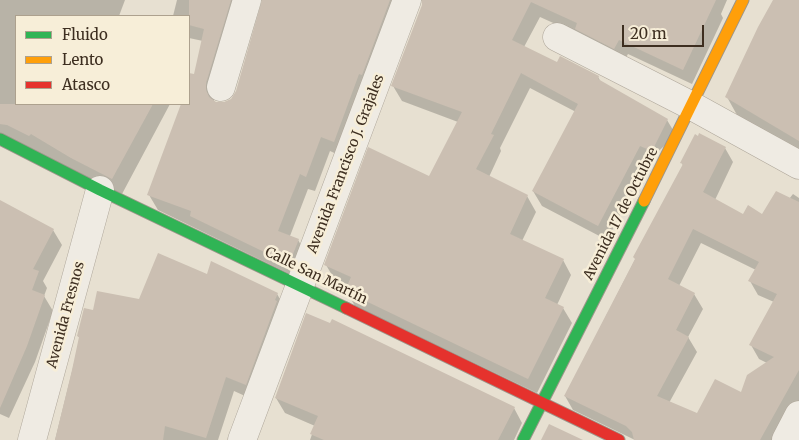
<!DOCTYPE html>
<meta charset="utf-8">
<style>
body{margin:0}
#map{position:relative;width:799px;height:440px;overflow:hidden;background:#e7e0d1;font-family:Merriweather,serif}
canvas{display:block}
.legend{position:absolute;left:15px;top:15px;width:175px;height:90px;box-sizing:border-box;background:#f7eed8;border:1px solid #ada18e;margin:0;padding:6px 9px;list-style:none;font-size:15px;color:#3d2e20}
.legend li{display:flex;align-items:center;gap:10px;height:25px}
.legend b{width:25px;border:1px solid #ada18e}
.scale{position:absolute;left:622px;top:25px;width:82px;height:22px;box-sizing:border-box;border:2px solid #3d2e20;border-top:0;padding-left:6px;font-size:15px;line-height:18px;white-space:nowrap;color:#3d2e20;-webkit-text-stroke:4px #f7eed8;paint-order:stroke}
</style>
<div id="map">
<canvas width="799" height="440"></canvas>
<ul class="legend">
<li><b style="height:6px;background:#30b455"></b>Fluido</li>
<li><b style="height:6px;background:#ff9f0a"></b>Lento</li>
<li><b style="height:6px;background:#e5322d"></b>Atasco</li>
</ul>
<div class="scale">20 m</div>
</div>
<script>
const context = document.querySelector('canvas').getContext('2d');
context.lineJoin = 'round';
function paint(path, color) { context.fillStyle = color; context.fill(path, 'evenodd'); }
function trace(path, color, width, dash) { context.strokeStyle = color; context.lineWidth = width; context.lineCap = dash ? 'butt' : 'round'; context.setLineDash(dash || []); context.stroke(path); }
function label(font, color, halo, rows, align = 'center') {
  context.font = font + ' Merriweather,serif'; context.lineWidth = 5; context.setLineDash([]); context.textBaseline = 'middle'; context.strokeStyle = halo; context.fillStyle = color; for (const [text, x, y, turn = 0] of rows) {
    context.save(); context.translate(x, y); context.rotate((+turn || 0) * Math.PI / 180); context.textAlign = isNaN(turn) ? turn : align; if (halo) context.strokeText(text, 0, 0); context.fillText(text, 0, 0); context.restore();
  }
}
paint(new Path2D(`
 M0,0H125L119,16H16V104H170L122,194L0,139Z
 M177,0H252L240,11L214,99V102L225,103L233,99L237,92L263,1L260,0H412L343,157L330,151L315,191L308,189L290,236L298,240L307,255L298,278L158,210L149,195L182,104H189V86L193,75L195,76L203,41L189,38V16H173Z
 M420,0H727L721,14L723,18L692,84L628,54L623,63L580,35L540,17L524,47L558,64L598,77L601,82L667,120L676,135L649,160L607,240L542,206L533,191L576,112L530,88L500,148L501,151L489,177L527,196L536,212L522,241L563,260L571,275L557,305L563,308L572,323L537,393L355,306L346,291L348,286L335,280L326,265L430,177L458,122L402,101L393,86L423,5V1Z
 M774,0H799V152L737,115L727,97Z
 M725,148L733,162L715,200L743,216H762L789,199L793,194L799,198V416L774,440H635L573,410L565,396L683,166L682,163ZM701,243L756,270L750,281L758,295L774,302L751,345L759,359L767,363L742,394L697,415L669,403L697,352L688,337L703,309L694,294L679,286Z
 M53,230L62,245L43,281L47,288L44,296L53,311L35,362L9,418L0,414V241Z
 M207,276L277,294L286,309L254,400L234,391L218,440H55L80,339L78,336L94,312L139,300Z
 M276,398L514,408L522,423L514,440H310L315,426L285,413Z`), '#0003');
paint(new Path2D(`
 M189,0H231L206,83V90L209,97L216,102H224L231,99L236,91L262,0H390L362,75L359,74L334,142L321,137L306,177L300,174L278,231L299,239L289,264L190,216L191,211L147,195L181,104H189V73L194,74L204,29L189,25Z
 M422,0H716L683,70L619,40L614,49L575,29L577,23L531,2L512,40L557,62L560,56L599,76L598,79L668,119L652,151L640,146L598,226L532,191L578,104L521,73L491,134L494,135L476,169L528,195L510,234L564,259L545,298L564,307L528,379L345,291L351,277L324,265L368,147L429,176L462,112L391,86L422,5Z
 M773,0H799V141L725,97L758,27Z
 M0,104H153L112,179L71,158L31,134L29,136L7,125L0,124Z
 M699,133L726,147L703,192L743,214L748,205L762,214L776,191L799,202V370L760,440H634L632,432L626,426L564,396L635,259L633,257L683,164L680,163L695,134L698,136ZM693,229L759,262L748,281L777,294L749,345L774,357L747,375L741,392L715,379L697,413L657,396L689,337L676,330L695,293L668,279Z
 M0,200L54,229L33,269L39,271L32,290L45,295L27,346L0,408Z
 M158,253L207,274L211,261L278,293L275,300L277,301L246,385L226,377L206,438L165,426L163,440H55L72,370L79,337L77,336L84,308L93,310L97,291L139,299Z
 M306,313L330,323L332,319L515,407L498,440H324L310,434L318,416L275,398Z
 M549,424L583,440H541Z`), '#cbbfb2');
const street = new Path2D(`
 M557,37L692,106L799,165
 M221,87L247,0
 M32,440L100,190
 M242,440L407,0
 M786,440L799,415`);
const fast = new Path2D(`
 M0,139L100,190L346,308
 M523,440L644,201`);
const slow = new Path2D(`
 M644,201L743,0`);
const jam = new Path2D(`
 M346,308L619,440`);
trace(street, '#ada599', 29);
trace(fast, '#9c958a', 13);
trace(slow, '#9c958a', 13);
trace(jam, '#9c958a', 13);
trace(street, '#efebe3', 28);
trace(fast, '#30b455', 11);
trace(slow, '#ff9f0a', 11);
trace(jam, '#e5322d', 11);
label('14px', '#3d2e20', '#f7eed8', [
 ["Avenida Francisco J. Grajales",346,164,-69],
 ["Avenida 17 de Octubre",621,214,-63],
 ["Calle San Martín",316,276,26],
 ["Avenida Fresnos",66,315,-75]
]);
</script>
